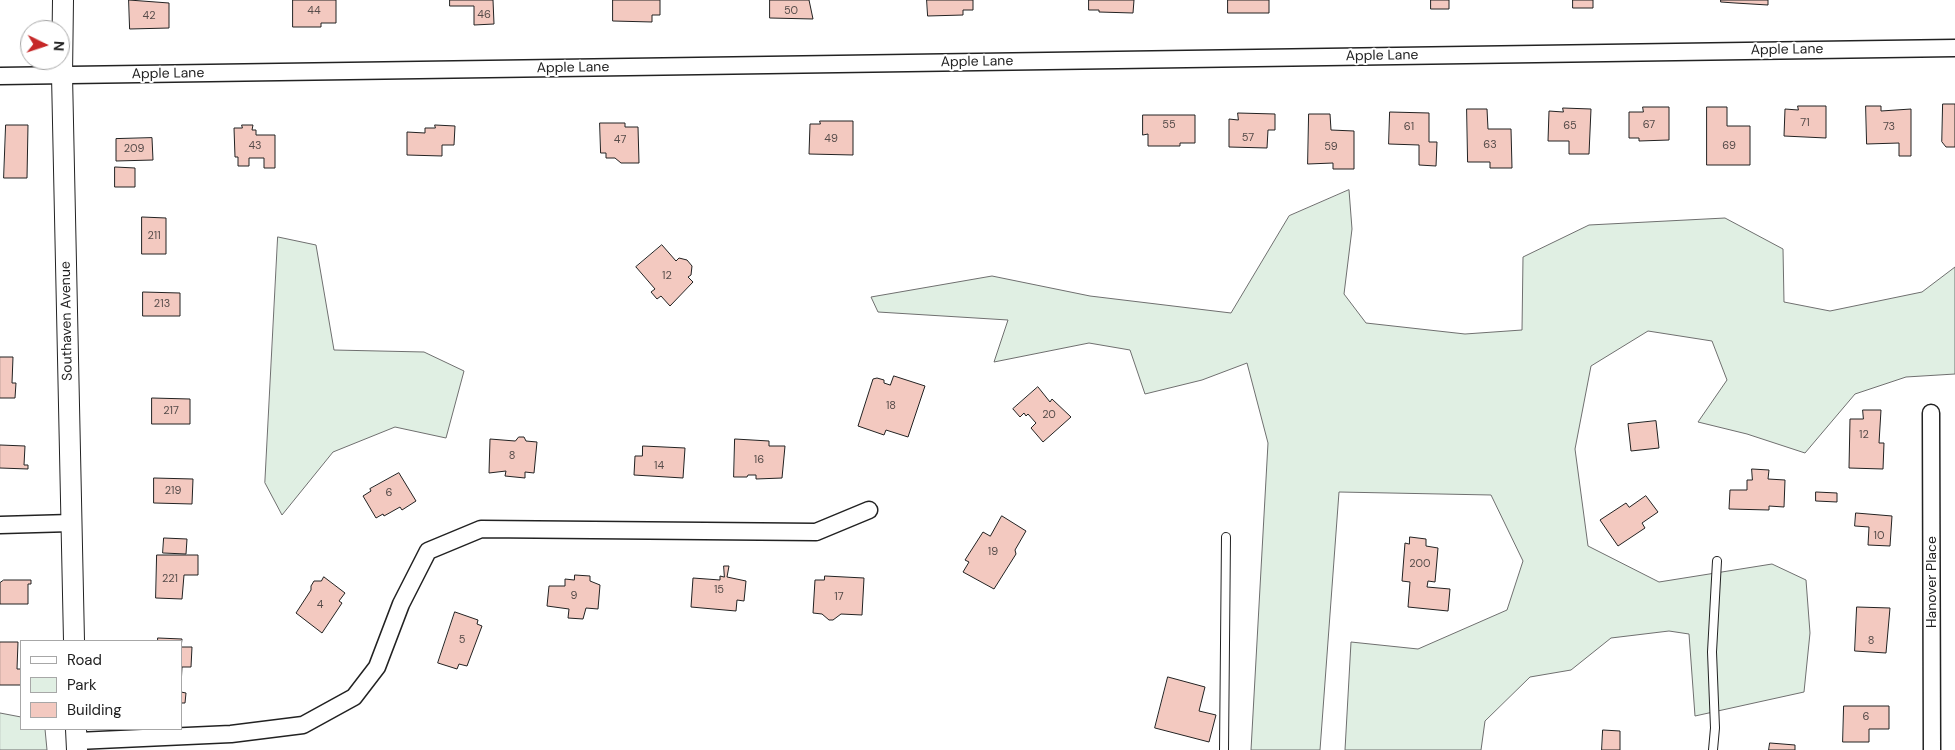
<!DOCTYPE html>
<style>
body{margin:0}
#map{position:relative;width:1955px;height:750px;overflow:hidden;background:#fff;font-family:"DM Sans",sans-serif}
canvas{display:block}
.legend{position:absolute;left:20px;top:640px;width:162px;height:90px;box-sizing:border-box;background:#fff;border:1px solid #a7a7a7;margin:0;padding:6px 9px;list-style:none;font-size:15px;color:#222}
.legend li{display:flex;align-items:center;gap:10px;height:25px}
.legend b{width:25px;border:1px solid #a7a7a7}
.north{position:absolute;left:20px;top:20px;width:50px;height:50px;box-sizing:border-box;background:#fff;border:1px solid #a7a7a7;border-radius:50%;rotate:94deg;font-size:14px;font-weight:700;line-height:20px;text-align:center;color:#222}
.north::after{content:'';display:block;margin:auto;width:18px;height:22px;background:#c62828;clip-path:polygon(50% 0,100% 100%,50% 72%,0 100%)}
</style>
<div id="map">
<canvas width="1955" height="750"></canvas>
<ul class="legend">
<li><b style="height:6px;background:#fff"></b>Road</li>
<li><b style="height:14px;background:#e0efe3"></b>Park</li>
<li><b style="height:14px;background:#f3c9c0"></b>Building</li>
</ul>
<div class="north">N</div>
</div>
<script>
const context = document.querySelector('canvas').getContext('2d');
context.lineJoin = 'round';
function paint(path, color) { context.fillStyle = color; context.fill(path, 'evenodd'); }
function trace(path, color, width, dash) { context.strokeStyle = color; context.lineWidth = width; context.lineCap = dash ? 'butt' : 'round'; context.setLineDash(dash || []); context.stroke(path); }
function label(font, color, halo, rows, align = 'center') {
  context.font = font + ' "DM Sans",sans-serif'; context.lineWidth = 4; context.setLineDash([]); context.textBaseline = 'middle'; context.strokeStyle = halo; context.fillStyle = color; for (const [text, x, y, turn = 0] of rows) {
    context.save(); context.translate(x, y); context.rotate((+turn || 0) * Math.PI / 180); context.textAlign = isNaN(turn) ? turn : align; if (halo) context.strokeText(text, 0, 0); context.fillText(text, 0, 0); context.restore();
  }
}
const green = new Path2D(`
 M1349,190L1352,229L1344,294L1366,323L1465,334L1522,330L1523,257L1589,225L1725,218L1783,249L1784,302L1830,311L1922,292L1955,267V374L1906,377L1855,394L1805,453L1747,434L1698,422L1727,380L1712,341L1648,331L1591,366L1575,449L1588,546L1659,582L1772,564L1806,580L1810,633L1804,692L1695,716L1689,634L1669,631L1611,638L1571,670L1530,677L1485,721L1481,750H1345L1351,642L1418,649L1507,610L1523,561L1491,495L1339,492L1320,750H1251L1268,443L1247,363L1202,380L1145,394L1130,350L1089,343L994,362L1008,320L878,312L871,297L992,276L1090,296L1231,313L1289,216Z
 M278,237L316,245L334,350L424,352L464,371L446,438L395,427L333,452L282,515L265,483Z
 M0,713L21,717V729H45L47,750H0Z`);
paint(green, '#e0efe3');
trace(green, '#6f6f6f', 1);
const building = new Path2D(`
 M129,0L169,3V28L130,29Z
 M293,0H336V23H321V27H293Z
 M450,0H493L494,24L474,25V6H450Z
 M613,0H660V15H652V22L613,21Z
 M770,0H809L813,19L770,18Z
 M927,0H973V10H963V15L928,16Z
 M1089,0H1134L1133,13L1099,12V10H1089Z
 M1228,0H1269V13H1228Z
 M1431,0H1449V9H1431Z
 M1573,0H1593V8H1573Z
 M1721,0H1768V5L1735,3L1721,2Z
 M1943,104H1955V147H1946L1942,142Z
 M1798,106H1826V138L1784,136L1785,109L1798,110Z
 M1866,106H1881V111L1911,109V156H1899V143L1867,144Z
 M1643,107H1669V140L1639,141V138H1629V112H1643Z
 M1707,107H1727V126H1750V165H1707Z
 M1563,108L1591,109L1589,154H1569V141H1548L1549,111L1563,112Z
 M1467,109H1487L1488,129H1511L1512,168H1490V162H1468Z
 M1390,112L1429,113V142H1437L1436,166L1419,165V145L1389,144Z
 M1238,113L1275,114V130H1268L1267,148L1229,147V119L1238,120Z
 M1309,114H1330L1331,130L1354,131V169H1333V163L1308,164Z
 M1143,115H1195V143H1180V146H1148V134L1143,135Z
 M820,121H853V155L809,154L810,124H820Z
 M600,123H625V127H638L639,163H621L615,158H606V153H601Z
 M6,125H28L27,178H4Z
 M242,125H253L252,130H256V135H275V168H264V158H249V166H238V157H235L234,128H242Z
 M435,125L455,126L454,145H442V156L407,155V132L425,133V128H435Z
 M152,138L153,160L116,161V139Z
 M115,167L135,168V187H115Z
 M142,217L166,218V254H142Z
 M662,245L676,261L679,258L687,260L692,266L691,275L688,277L693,282L670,306L661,296L657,299L651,292L655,289L636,267Z
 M143,292L180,293V316H143Z
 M0,357H13L12,383H16L15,398H0Z
 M894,376L925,386L908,437L886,430L884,435L858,426L873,379L877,378L884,380V383L890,385Z
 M1038,387L1050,402L1052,399L1071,417L1043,442L1031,428L1036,423L1028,414L1026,416L1024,413L1020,417L1013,409Z
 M152,398L190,399V424H152Z
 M1863,410H1881L1879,443H1884L1883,469L1849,468L1850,419H1863Z
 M1656,421L1659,448L1631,451L1628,424Z
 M519,437H524L526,441L537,442L534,473L525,472V478L505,476L506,471L489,473L490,439L515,441Z
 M735,439L769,441V446H785L782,478L756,479V475H748L747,477H734Z
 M0,445L25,446L24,465H28V469L0,468Z
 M643,446L685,448L683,478L634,475L635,456H642Z
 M1752,469L1769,470L1768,479L1785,480L1784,507L1769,506V510L1729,509L1730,490H1747V480H1752Z
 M399,473L416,501L402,510L400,507L384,516L383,514L376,518L363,496L371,491L370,489Z
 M154,478L193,479L192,504L154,503Z
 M1816,492L1837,493V502L1816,501Z
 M1646,496L1658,512L1642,523L1645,528L1618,546L1600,520L1626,503L1629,507Z
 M1856,513L1892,516L1890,546L1868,545L1869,527L1855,526Z
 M1002,516L1026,531L1015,550L1016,554L994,589L963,572L969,562L965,560L983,532L990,536Z
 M1410,537L1426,539V546L1438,548L1435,582L1428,581L1427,587L1450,589L1448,611L1408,607L1410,582L1402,581L1405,543L1409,544Z
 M164,538L187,539L186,554L163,553Z
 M157,555H198V575H184L182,599L156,598Z
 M724,566H729L727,577L746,581L744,601L737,600L736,611L691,607L693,578L720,580V576L724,577Z
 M575,575L590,576V581L600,585L598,609L586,608L583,619L568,618L569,609L547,606L549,586H565V579L574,580Z
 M825,576L864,578L862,615L841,614L833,620H829L822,614L813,613L815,580H824Z
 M324,577L345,593L339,601L342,603L322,633L296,613L311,590V586L314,581H321Z
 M4,580H31V584H28V604H0V583Z
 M1857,607L1890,608L1886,653L1855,651Z
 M455,612L478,620L477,624L482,626L467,666L459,664L457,669L438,663Z
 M158,638L182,639L181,647H192L191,667H182L181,686V641H158Z
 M0,642H18L17,669H21V685H0Z
 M1168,677L1205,687L1199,711L1216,715L1209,742L1155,728Z
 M181,692L186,693L185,703H181Z
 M1844,706H1889V729H1869V742H1843Z
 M1603,730L1620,731V750H1602Z
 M1770,743L1795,745V750H1769Z`);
paint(building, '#f3c9c0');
trace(building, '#222', 1);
const service = new Path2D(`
 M1224,750L1226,537
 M1713,750L1715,728L1712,652L1717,561`);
const minor = new Path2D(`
 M0,76L1955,48
 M1931,413L1932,750
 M0,525L71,523
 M77,741L231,734L303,725L354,697L377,667L401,604L428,551L481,529L816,532L869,510`);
const tertiary = new Path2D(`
 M63,0L62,75L74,641
 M76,729L77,750`);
trace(service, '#222', 10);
trace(minor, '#222', 19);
trace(tertiary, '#222', 22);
trace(service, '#fff', 8);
trace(minor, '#fff', 16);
trace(tertiary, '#fff', 20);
label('11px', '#564c4a', null, [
 ["44",314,11],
 ["50",791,11],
 ["46",484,15],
 ["42",149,16],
 ["71",1805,123],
 ["55",1169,125],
 ["67",1649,125],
 ["65",1570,126],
 ["61",1409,127],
 ["73",1889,127],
 ["57",1248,138],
 ["49",831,139],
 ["47",620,140],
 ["63",1490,145],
 ["43",255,146],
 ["69",1729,146],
 ["59",1331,147],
 ["209",134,149],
 ["211",154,236],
 ["12",667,276],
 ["213",162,304],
 ["18",891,406],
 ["217",171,411],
 ["20",1049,415],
 ["12",1864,435],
 ["8",512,456],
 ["16",759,460],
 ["14",659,466],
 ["219",173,491],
 ["6",389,493],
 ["10",1879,536],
 ["19",993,552],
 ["200",1420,564],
 ["221",170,579],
 ["15",719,590],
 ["9",574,596],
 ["17",839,597],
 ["4",320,605],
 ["5",462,640],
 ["8",1871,641],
 ["6",1866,717]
]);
label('14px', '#222', '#fff', [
 ["Apple Lane",1787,50,-1],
 ["Apple Lane",1382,56,-1],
 ["Apple Lane",977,62,-1],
 ["Apple Lane",573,68,-1],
 ["Apple Lane",168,74,-1],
 ["Southaven Avenue",67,321,-91],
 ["Hanover Place",1932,582,-90]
]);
</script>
